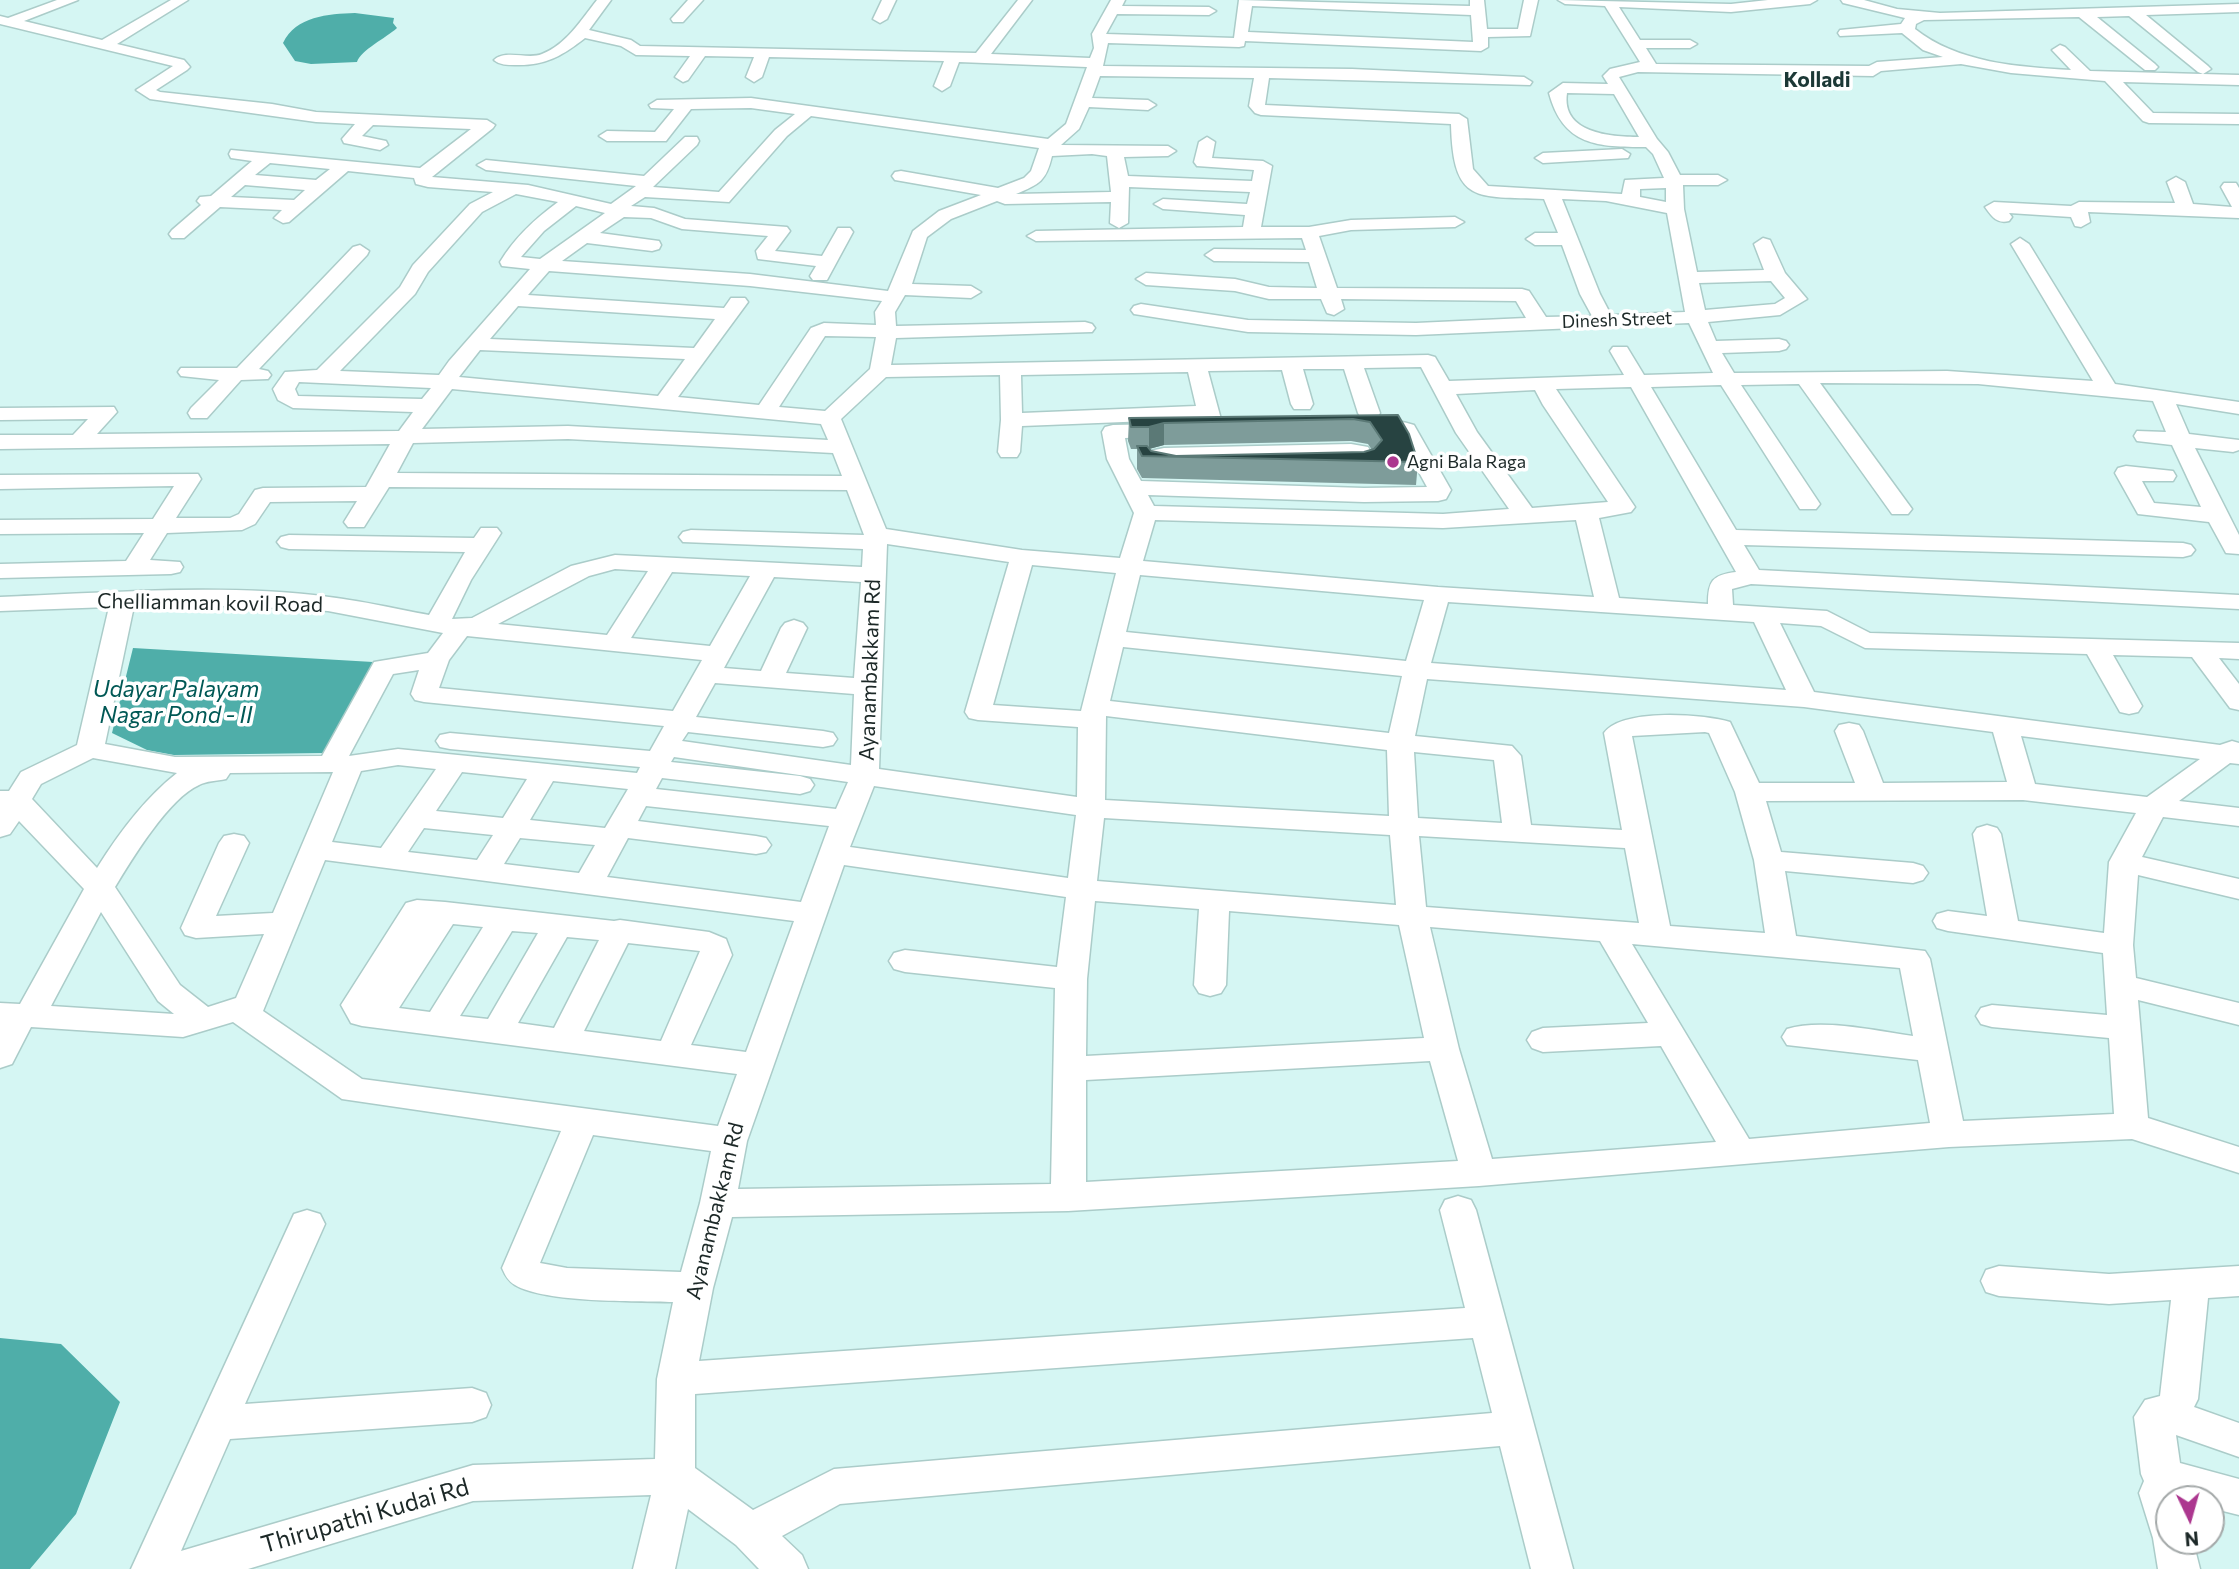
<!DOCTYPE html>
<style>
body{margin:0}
#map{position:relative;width:2239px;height:1569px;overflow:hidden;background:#d5f6f3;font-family:Commissioner,sans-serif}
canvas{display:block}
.north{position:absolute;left:2155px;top:1485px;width:70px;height:70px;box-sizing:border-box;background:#fff;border:2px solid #a4a9a9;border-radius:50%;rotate:175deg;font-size:19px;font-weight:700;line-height:28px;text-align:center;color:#1c2827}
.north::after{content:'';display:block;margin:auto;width:24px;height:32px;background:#ac378f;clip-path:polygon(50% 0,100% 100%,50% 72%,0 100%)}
</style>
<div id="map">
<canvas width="2239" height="1569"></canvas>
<div class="north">N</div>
</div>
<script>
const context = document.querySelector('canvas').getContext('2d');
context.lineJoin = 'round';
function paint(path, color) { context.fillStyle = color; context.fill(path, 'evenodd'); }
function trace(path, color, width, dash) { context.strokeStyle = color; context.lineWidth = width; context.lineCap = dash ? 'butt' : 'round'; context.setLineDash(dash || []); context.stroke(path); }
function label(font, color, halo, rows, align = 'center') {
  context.font = font + ' Commissioner,sans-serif'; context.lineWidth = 7; context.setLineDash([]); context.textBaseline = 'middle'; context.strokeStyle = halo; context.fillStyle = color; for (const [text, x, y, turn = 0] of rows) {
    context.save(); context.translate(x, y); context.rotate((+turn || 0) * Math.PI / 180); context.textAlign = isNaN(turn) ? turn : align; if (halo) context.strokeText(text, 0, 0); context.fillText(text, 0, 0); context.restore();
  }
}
paint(new Path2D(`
 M355,13L394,18L393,23L397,28C386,38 361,50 357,62L311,64L295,61L283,43C296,16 328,14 355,13Z
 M133,648L373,662L326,753L174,755L147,750L112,733Z
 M0,1338L61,1344L120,1402L76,1514L30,1569H0Z`), '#4faea9');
const minor = new Path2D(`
 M57,0H78L24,21L102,40L171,0H188L117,44L184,60L190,67L187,70L156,90L160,92L272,104L316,112L487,120L495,125L493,128L432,177L528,185L611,204L636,186L486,170L477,165L486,160L644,176L685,137H697L699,141L697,145L653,187L719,192L775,130L795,114L751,108L691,109L666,141H607L599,136L607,131L655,132L674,109L651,108L649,105L657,100L751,98L1048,139L1066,124L1087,67L959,62L950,86L942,91L934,86L944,61L769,57L762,77L754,82L746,77L754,57L705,56L688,80L683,82L675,77L690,56L636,55L621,46L585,38C562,56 545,66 515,65C507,65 500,65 494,60C506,49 528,60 542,54C567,44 581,20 597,0H611L589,30L631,40L640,46L976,53L1018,0H1032L991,54L1090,58L1094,48L1092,34L1111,0H1125L1122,6L1209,7L1216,11L1209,15L1117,14L1106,34L1234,38L1239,0L1470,6V0H1484L1487,29H1518L1524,0H1538L1530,36L1488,37V47L1481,51L1245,41L1244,46L1239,47L1108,43L1103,66L1352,69L1524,77L1532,82L1530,85L1269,78L1265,105L1459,114L1467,119L1473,169L1488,186L1622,194L1625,180L1664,178L1653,154L1646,147C1598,147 1563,146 1549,93L1563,83L1608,84L1603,76L1610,69L1640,62L1605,6L1565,4L1558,0L1731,4L1768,0H1817L1810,4L1731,12L1619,7L1640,40H1690L1697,44L1690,48H1646L1656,64L1869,66L1877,62L1943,57L1923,50L1902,33L1840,36L1838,33L1840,30L1901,24L1905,18L1843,3L1841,0H1864L1897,9L1940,13L2239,4V12L2146,15L2208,66L2211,69L2203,74L2198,72L2129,16L2097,17L2155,64L2158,67L2155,70H2145L2079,17L1924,20L1916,24L1915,29C1958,63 2018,67 2071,70L2052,50L2060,45L2065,47L2090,71L2239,75V85L2123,82L2153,113L2239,114V124L2149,123L2143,121L2105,81L2011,73L1961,64L1881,71L1873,76L1638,72L1619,77L1657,139L1668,152L1680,175H1718L1727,180L1718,185H1683L1684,209L1697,272L1764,270L1754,244L1763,238L1770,240L1785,273L1807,299L1780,315L1708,322L1716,341L1779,339L1786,341L1789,345L1786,349L1779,351L1722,353L1734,373L1947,371L2093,381L2011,244L2020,238L2029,244L2115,384L2239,402V414L2176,404L2189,434L2239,440V450L2233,452L2195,448L2239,535V554L2226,553L2209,522L2138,514L2115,473L2118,468L2126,466L2173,471L2176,476L2173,481H2142L2154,503L2201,507L2172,445L2137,441L2134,436L2137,431L2166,432L2153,401L1978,384L1820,383L1912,509L1908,514H1892L1799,384L1741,385L1820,504L1816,509H1800L1721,385L1651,387L1736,530L2183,543L2191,545L2195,550L2191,555L2183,557L1744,545L1759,570L2239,595V609L1751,584L1732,589L1733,605L1827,611L1870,633L2239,643V659L2219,658L2239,684V710L2230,708L2192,657L2113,655L2142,706L2138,712L2129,714L2120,712L2087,654L1865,648L1821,626L1780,623L1814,692L2220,745L2232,741L2239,743V764L2230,763L2179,801L2239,808V826L2163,817L2142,857L2239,879V899L2138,875L2133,945L2136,978L2239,1003V1025L2138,1000L2148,1118L2239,1147V1173L2132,1139L1949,1147L1479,1186L1068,1211L732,1217L713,1288L699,1361L1465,1308L1440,1210L1445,1200L1458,1196L1471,1200L1476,1210L1573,1569H1531L1500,1446L840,1504L782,1536L802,1555L808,1569H759L736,1545L688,1509L675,1569H633L651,1495L473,1501L248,1569H131L294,1214L307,1210L320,1214L325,1224L245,1404L472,1388L486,1393L491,1405L486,1417L472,1422L230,1439L181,1551L473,1465L655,1459L657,1379L673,1302C636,1301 545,1303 515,1285C508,1281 505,1275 502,1268L561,1131L342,1099L233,1022L183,1037L31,1027L12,1064L0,1068V1003L20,1004L84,889L19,821L10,834L0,837V791H9L21,772L77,745L109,607L0,611V597C105,593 225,583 329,597C363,601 396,609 429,615L465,552L289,549L281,547L277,542L281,537L289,535L474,538L481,528H497L501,533L471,580L452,619L472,618L571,566L615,555L862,567L863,549L683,542L679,537L683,532L691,530L864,535L847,490L389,487L364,527H348L344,522L357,501L270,502L255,524L242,530L167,533L150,560L180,562L183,567L180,572L171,574L0,578V564L126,561L144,533L0,534V520L153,519L174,486L0,489V475L198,474L201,479L176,518H230L239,514L255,490L263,488L366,487L390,444L0,449V435H73L88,419L0,420V408L114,407L117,412L97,434L399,431L413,412L293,408L278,400L273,389L285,372L317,370L400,287L413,265L470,204L493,192L428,187L416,184L414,178L348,171L289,222L283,223L274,218L282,210L220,207L184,238H172L169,234L172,230L201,205L197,201L200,197L211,196L252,161L231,158L229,154L231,150L420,168L471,129L373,125L362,136L386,141L388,145L380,150L344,143L342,139L355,124L316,122L150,99L136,90L173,66L0,24V16L8,18ZM1252,6L1471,15L1473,42L1248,32ZM1100,76L1254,78L1249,106L1255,113L1261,115L1451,124C1453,205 1476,196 1544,199L1558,233H1535L1526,239L1535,245H1562L1580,294L1592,316L1546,317L1529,291L1522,289L1337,288L1319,236L1351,230L1455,227L1464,222L1455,217L1351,220L1309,227H1261L1272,166L1263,161L1212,158L1215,142L1207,137L1199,142L1194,162L1197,166L1254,170L1252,181L1128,176L1124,157L1168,156L1176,151L1168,146L1061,145L1079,129L1089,107L1148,110L1156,105L1148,100L1092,98ZM1567,93L1614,94L1639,137C1610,137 1561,133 1567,93ZM811,116L1039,148L1031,171L1024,178L998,188L901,171L895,172L892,176L895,180L981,195L939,211L913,231L888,291L750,274L562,261L587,243L652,251L659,249L661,245L659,241L600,233L624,217L651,218L682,229L768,236L756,251L758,259L816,266L810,276L813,280H827L853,232L850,228H838L822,256L775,251L790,231L787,227L685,219L654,208L631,206L645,197L729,202L787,136ZM1092,154L1107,156L1111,192L1016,194C1040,184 1046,181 1052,156ZM270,163L330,169L316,180L255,175ZM245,185L305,190L294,200L231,197ZM1129,187L1250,192L1247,204L1163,199L1154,204L1163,209L1245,215L1243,227L1036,231L1027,236L1036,241L1302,238L1306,250L1214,249L1205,255L1214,261L1309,262L1317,288L1269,287L1235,279L1146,273L1136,279L1146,285L1235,291L1269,299H1321L1327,313L1334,315L1344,309L1341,299L1516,301L1526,318L1416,323L1248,320L1141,304L1134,306L1131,310L1134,314L1248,332L1416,335L1689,323L1713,373L1644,375L1627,347H1613L1610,351L1624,375L1449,381L1435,357L1428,355L891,365L896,338L1092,332L1095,328L1092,324L1085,322L896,326L895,312L905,295L971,298L981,292L971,286L912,284L927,237L951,219L997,201L1005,204L1111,202L1110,223L1119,228L1128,223ZM1666,188V202L1640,197V189ZM516,194L558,202C535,219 515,237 500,262L502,266L530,269L449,361L439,375L340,371L415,294L428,272L482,212ZM1562,199L1606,201L1667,213L1685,312L1611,315L1600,294ZM576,206L605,213L540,259L521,257L544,231ZM549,271L750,286L882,301L875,312L876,325L824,323L811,328L759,405L678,397L748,302L745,298H731L724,308L528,295ZM1771,281L1785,298L1775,304L1705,310L1699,283ZM518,306L715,319L694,348L490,339ZM825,336L876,337L870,369L825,411L779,407ZM480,350L685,359L658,396L459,377ZM1421,367L1456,433L1509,509L1443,514L1154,506L1148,495L1364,502L1438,501L1446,499L1451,490L1414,425C1398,420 1380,418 1363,422L1360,427L1363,432L1398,434L1427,487L1364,488L1141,481L1129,459L1125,438L1174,436L1177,431L1174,426L1166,424L1113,425L1105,427L1102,432L1107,459L1134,513L1120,558L1022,550L886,529L841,419L886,377L1000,375L1001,420L998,452L1001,457H1017L1020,452L1022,426L1199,419L1203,428H1219L1222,423L1208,371L1282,370L1291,404L1294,409H1310L1313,404L1303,369H1344L1358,413L1361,418H1377L1380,413L1364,368ZM1188,372L1196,406L1022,413L1021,375ZM299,382L431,388L422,399L298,396L295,389ZM1631,387L1736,572C1712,575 1708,581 1708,604L1619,598L1599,518L1631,512L1635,507L1556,389ZM452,389L821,424L828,440L568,426L422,429ZM1535,390L1543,405L1608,502L1532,508L1477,432L1456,394ZM568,439L833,453L842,476L397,473L413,443ZM1155,520L1443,528L1576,520L1594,597L1438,587L1143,561ZM887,544L1009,562L965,712L969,718L978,720L1078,727L1077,797L879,769ZM1032,565L1116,573L1081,711L993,705ZM615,569L648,571L607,635L498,624L589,576ZM672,572L750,576L710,646L631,638ZM1140,575L1424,600L1406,661L1126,632ZM774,577L861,582L854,678L786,673L807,628L803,623L794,620L785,623L781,628L761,671L724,668ZM1448,602L1754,622L1786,690L1431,663ZM134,606H243L328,611L443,633L428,653L374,662L322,756L175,757L105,744ZM467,636L702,660L673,711L439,688L449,660ZM1123,647L1402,676L1389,733L1110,701ZM419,670L411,694L415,700L424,702L664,726L650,751L450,733L440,735L436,741L440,747L450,749L640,767L637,773L398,749L349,756L393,674ZM1427,679L1804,707L1993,732L2007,782L1883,783L1863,731L1859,725L1849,723L1839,725L1835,731L1855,783H1759L1730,722C1703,714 1622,708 1604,733L1622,830L1531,825L1521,756L1512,746L1415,736ZM715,683L854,694L851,765L682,741L688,732L823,747L833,745L837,739L833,733L823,731L696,717ZM1106,716L1387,750L1389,816L1105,800ZM1705,732L1709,733L1735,792L1754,860L1765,933L1670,926L1632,736ZM2021,736L2200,759L2147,797L2035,784ZM1414,752L1494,760L1502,823L1418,818ZM674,757L848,782L836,809L656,789L662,778L800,794L810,791L814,785L810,779L800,776L671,762ZM93,758L177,773C144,799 119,833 97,868L32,799L41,784ZM398,765L436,769L381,848L332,842L361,771ZM333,772L273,913L216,916L249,843L244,836L234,834L224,836L219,843L181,928L185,935L196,938L264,934L236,998L208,1007L180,985L115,887C132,859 169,798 199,785C206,781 217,781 226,779L230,773ZM462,772L527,779L503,818L436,811ZM553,781L628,789L605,828L530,820ZM874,786L1076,815L1068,878L850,847ZM2023,800L2136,813L2109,862L2104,933L2018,921L2001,834L1997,828L1987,825L1977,828L1973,834L1987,916L1948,911L1937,914L1933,921L1937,928L1948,931L2103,953L2107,1015L1992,1005L1981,1008L1976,1016L1981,1024L1992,1027L2109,1038L2114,1114L1963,1121L1930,959L1925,951L1796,936L1785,871L1913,883L1923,880L1928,873L1923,866L1913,863L1781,852L1766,801ZM646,806L829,826L801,902L607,877L628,838L756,854L766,852L771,845L766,838L756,836L638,821ZM1104,818L1390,835L1396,905L1097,881ZM424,828L493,835L477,860L408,852ZM1419,836L1625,848L1639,923L1426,907ZM520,838L595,845L579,873L504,864ZM325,860L794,921L746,1052L691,1045L732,955L726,939L709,932L620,920L614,921L445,902L417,900L406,903L341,1005L351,1023L362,1026L737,1074L718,1126L362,1079L263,1011ZM844,865L1066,897L1057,967L905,950L894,953L889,961L894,969L905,972L1055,988L1051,1184L738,1189L747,1141ZM1095,901L1199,909L1194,985L1199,993L1210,996L1221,993L1226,985L1229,911L1399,925L1424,1038L1086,1056L1087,979ZM101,912L158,1001L174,1014L51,1006ZM453,924L483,927L430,1012L399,1008ZM1430,927L1600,941L1648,1023L1543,1028L1532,1032L1527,1040L1532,1048L1543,1052L1661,1046L1716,1142L1492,1159L1459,1049ZM512,931L538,933L488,1019L460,1016ZM567,937L599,940L554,1028L518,1023ZM628,943L700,951L661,1041L584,1031ZM1632,944L1900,968L1913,1036C1877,1031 1822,1018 1787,1029L1782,1037L1787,1045L1918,1060L1930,1123L1749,1139ZM1430,1061L1458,1161L1086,1182V1080ZM593,1135L711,1151L700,1203L681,1272L567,1268L540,1263ZM1473,1338L1492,1413L834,1469L753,1510L695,1468V1394Z
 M688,0H703L683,22H673L671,19Z
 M882,0H896L887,19L880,23L873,19Z
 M1622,149L1630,154L1628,158L1543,163L1535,158L1543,153Z
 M2176,177L2185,182L2193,204L2232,207L2221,187L2224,183H2236L2239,188V218L2088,212L2090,222L2081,227L2075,226L2071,217L2009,213L2012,217L2009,221C1997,224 1992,217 1985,207L1994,202L2071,206L2079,202L2175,203L2167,182Z
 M360,245L369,251L367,255L259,369L268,371L271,375L268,379L241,380L207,418H191L188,413L191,408L219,380L181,376L178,372L181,368H237L353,247Z
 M1351,444L1368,447L1377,462L1374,467L1341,472L1333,470L1330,465L1333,460L1346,458L1167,462L1158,466L1150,464L1147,459L1150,451L1164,448Z
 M1999,1266L2109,1274L2239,1266V1296L2208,1298L2198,1399L2194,1407L2239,1423V1457L2176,1435L2180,1463L2239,1479V1515L2211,1508V1499H2169V1541H2193L2200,1569H2158L2153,1538L2139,1493L2144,1481L2141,1474L2134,1417L2145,1400L2160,1396L2171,1300L2109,1304L1999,1296L1986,1292L1981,1281L1986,1270Z`);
trace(minor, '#abccc9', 3);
paint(minor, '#fff');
paint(new Path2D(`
 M1398,415L1418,462L1416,485L1142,478L1137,469V449H1131L1128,441L1129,418ZM1351,441L1368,444L1372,450L1364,452L1176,456L1151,451L1149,449L1164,445Z`), '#7e9c9a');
paint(new Path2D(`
 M1164,423V445L1149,449V427Z`), '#5b7976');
const building = new Path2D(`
 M1398,415L1409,434L1418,462L1142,456L1137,446H1147L1151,451L1176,456L1364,452L1374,449L1382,440L1370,422L1353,419L1164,423L1149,427H1131L1129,418Z`);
paint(building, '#274341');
trace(building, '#5b7976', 2);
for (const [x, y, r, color] of [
 [1393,462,7,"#ac378f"]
]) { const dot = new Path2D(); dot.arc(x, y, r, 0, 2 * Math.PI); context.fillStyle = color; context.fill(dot); trace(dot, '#fff', 2.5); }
label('18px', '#1c2827', '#fff', [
 ["Dinesh Street",1617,320,-2]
]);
label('18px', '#1c2827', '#fff', [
 ["Agni Bala Raga",1407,462]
], 'left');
label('bold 21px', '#1c3836', '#fff', [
 ["Kolladi",1817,80]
]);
label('21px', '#1c2827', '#fff', [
 ["Chelliamman kovil Road",210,603,1],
 ["Ayanambakkam Rd",870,670,-88],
 ["Ayanambakkam Rd",715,1211,-76]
]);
label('italic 23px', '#005855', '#fff', [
 ["Udayar Palayam",176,689],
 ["Nagar Pond - II",176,715]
]);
label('24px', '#1c2827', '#fff', [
 ["Thirupathi Kudai Rd",365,1516,-16]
]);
</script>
